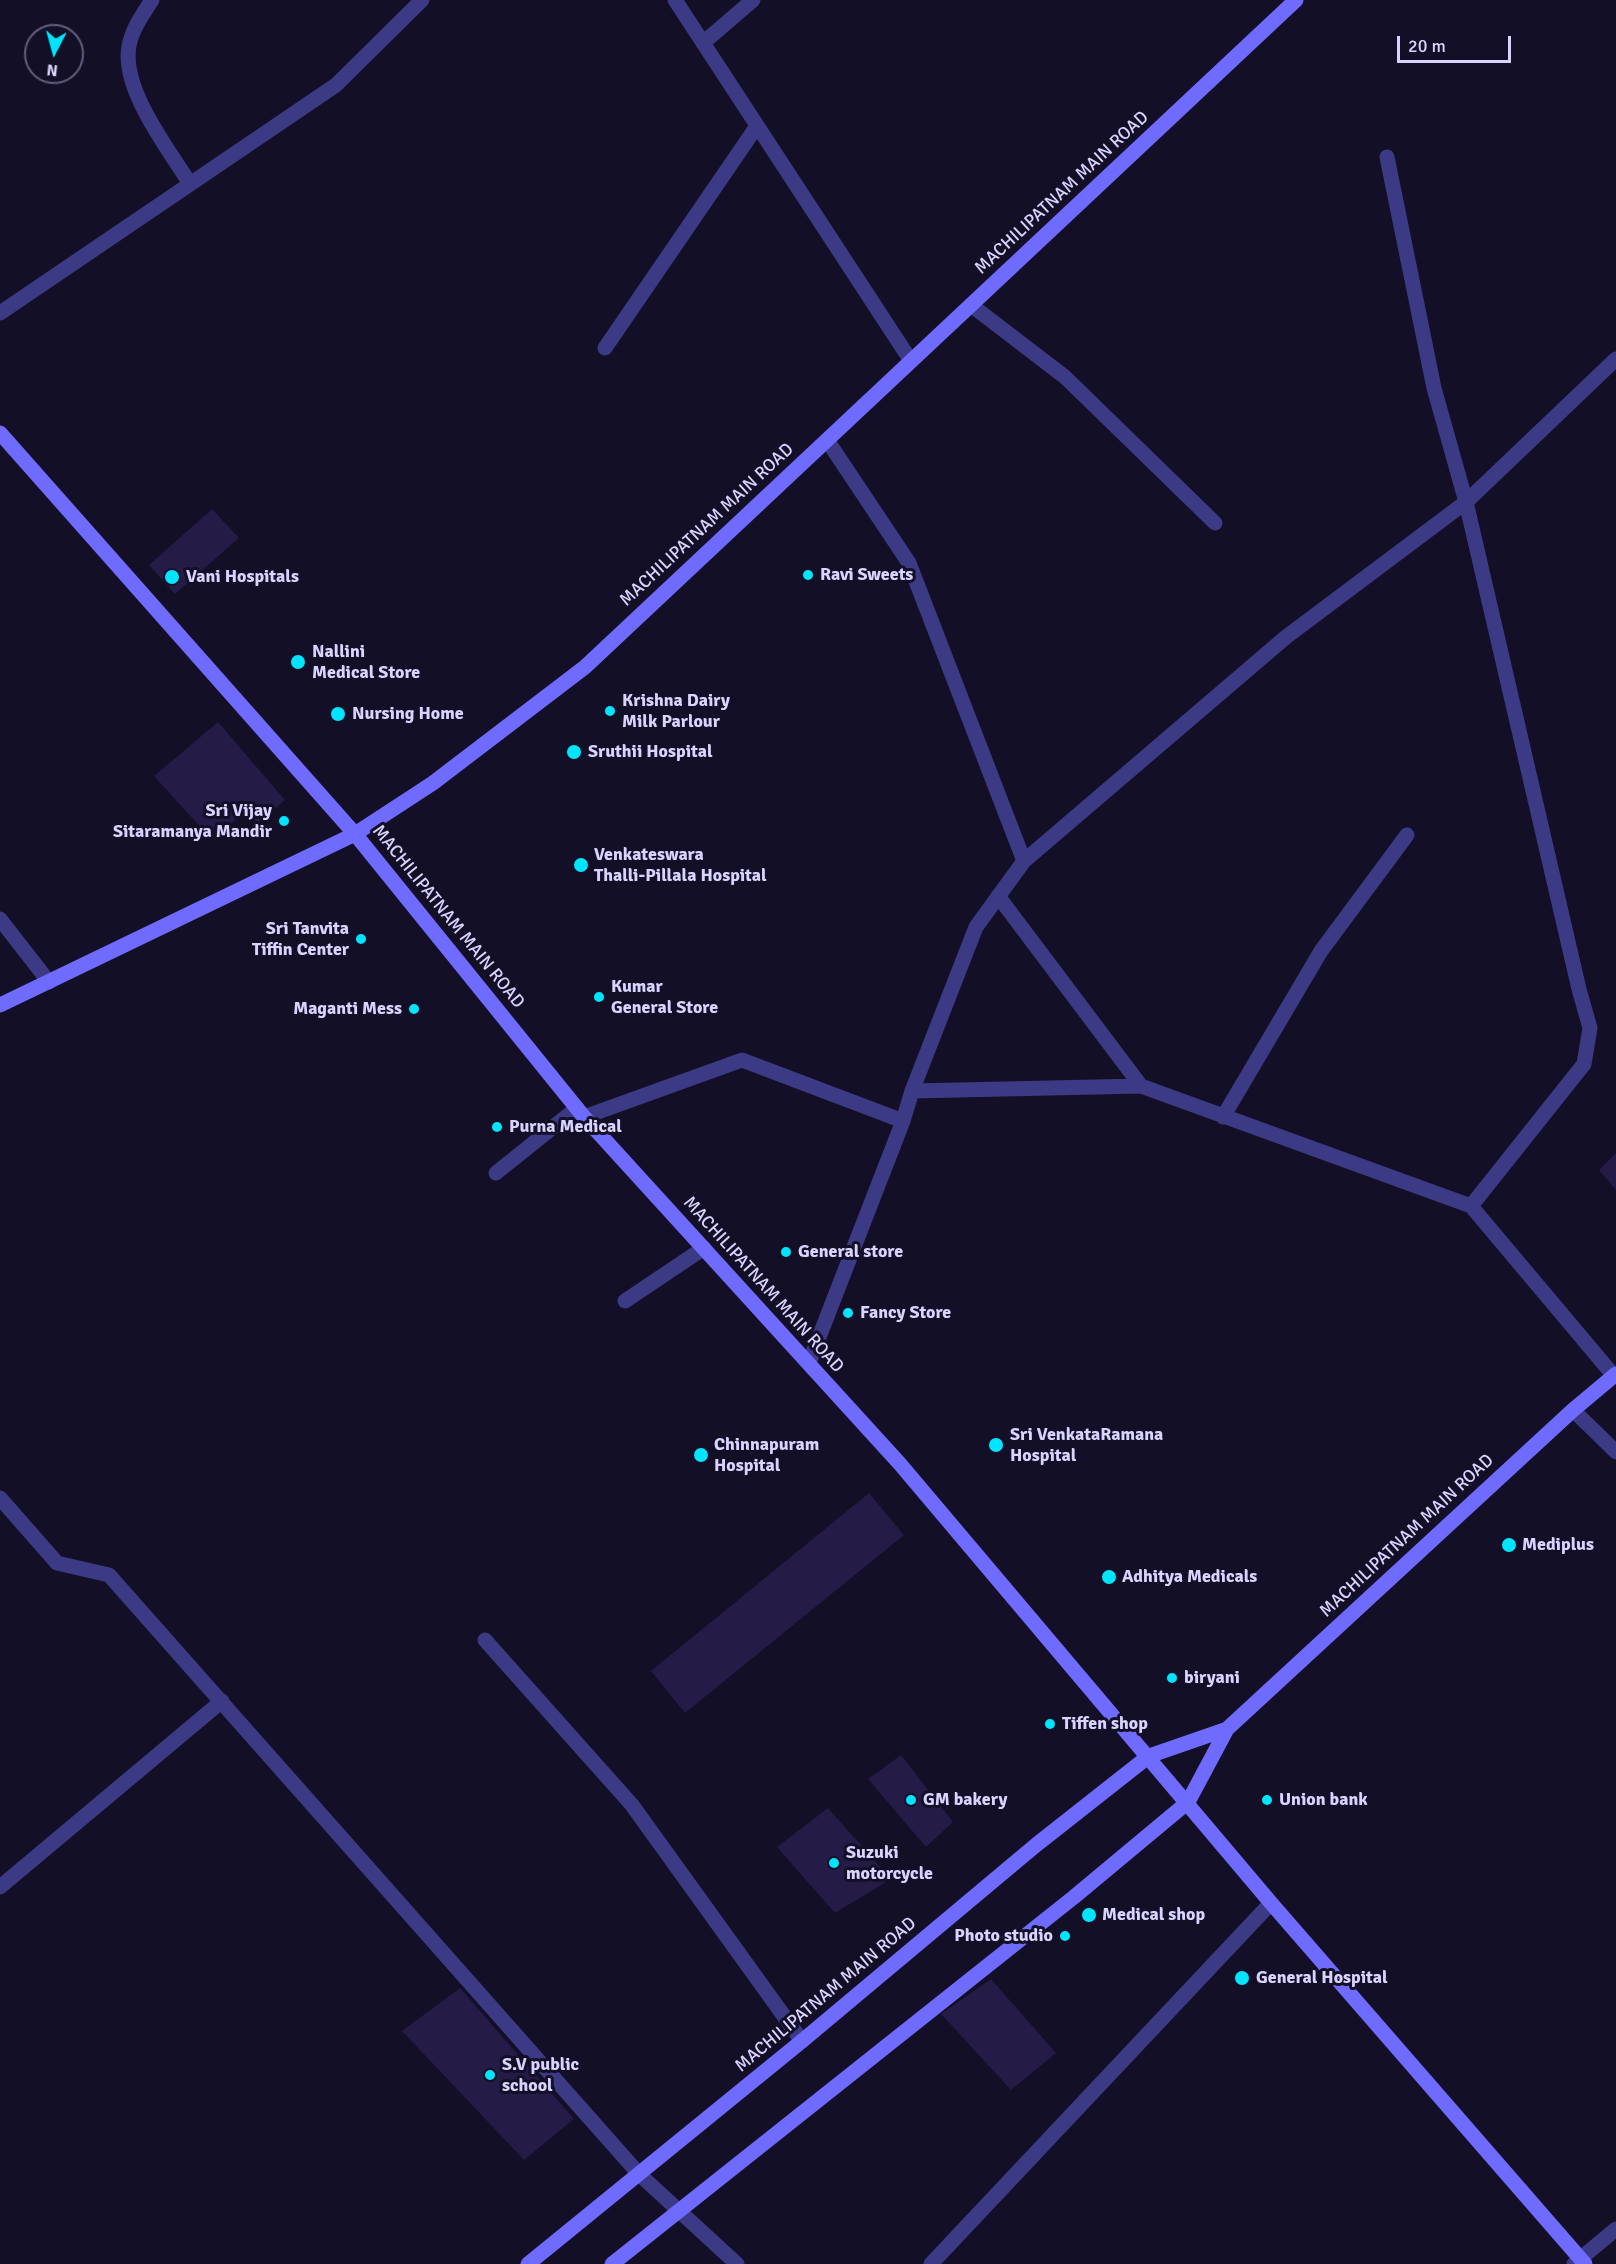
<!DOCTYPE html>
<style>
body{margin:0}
#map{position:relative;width:1616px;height:2264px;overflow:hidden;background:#130f26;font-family:Signika,sans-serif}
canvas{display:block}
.north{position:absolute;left:24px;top:24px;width:60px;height:60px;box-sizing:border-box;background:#130f26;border:2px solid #625e7d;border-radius:50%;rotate:186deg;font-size:16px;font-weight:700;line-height:24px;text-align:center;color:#d9d4ff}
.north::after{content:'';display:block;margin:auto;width:21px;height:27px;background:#00e5ff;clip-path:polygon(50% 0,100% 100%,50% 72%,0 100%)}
.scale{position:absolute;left:1397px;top:36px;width:114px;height:27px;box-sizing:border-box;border:3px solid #d9d4ff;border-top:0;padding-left:8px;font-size:18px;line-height:21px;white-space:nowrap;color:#d9d4ff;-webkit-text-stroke:4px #130f26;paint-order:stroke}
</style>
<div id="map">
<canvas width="1616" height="2264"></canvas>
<div class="north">N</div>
<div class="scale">20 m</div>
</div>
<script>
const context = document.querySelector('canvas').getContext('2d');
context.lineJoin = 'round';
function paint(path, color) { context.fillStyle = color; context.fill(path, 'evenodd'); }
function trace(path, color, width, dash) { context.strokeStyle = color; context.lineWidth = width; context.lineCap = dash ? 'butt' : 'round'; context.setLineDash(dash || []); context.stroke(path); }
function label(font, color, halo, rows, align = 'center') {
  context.font = font + ' Signika,sans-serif'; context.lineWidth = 6; context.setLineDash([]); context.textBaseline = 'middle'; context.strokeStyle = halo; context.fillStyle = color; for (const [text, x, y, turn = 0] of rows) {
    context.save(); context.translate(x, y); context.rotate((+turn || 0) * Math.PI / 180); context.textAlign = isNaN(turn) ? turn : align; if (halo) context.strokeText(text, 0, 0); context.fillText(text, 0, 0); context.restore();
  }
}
paint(new Path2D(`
 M212,509L239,538L175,594L149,565Z
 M218,722L285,800L258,824L246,811L212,840L154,776Z
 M1616,1153V1190L1599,1170Z
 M869,1493L904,1535L685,1713L651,1671Z
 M901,1755L953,1822L926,1847L868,1779Z
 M828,1808L891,1879L835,1913L777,1847Z
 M991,1979L1056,2053L1011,2090L941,2014Z
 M460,1988L574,2119L524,2160L402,2031Z`), '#241b47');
trace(new Path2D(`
 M152,0C143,14 132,29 129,46C121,89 168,148 190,184
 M675,0L911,361
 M703,43L753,0
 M1387,157L1434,388L1466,502L1579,989L1590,1028L1584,1064L1471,1206
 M971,305L1065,377L1215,523
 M0,313L336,85L422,0
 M605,348L757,126
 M827,440L909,563L1024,861
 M998,896L1141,1086
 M0,919L49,982
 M912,1091L976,927L1024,861L1286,637L1466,502L1616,359
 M584,1117L742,1060L903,1121
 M1223,1117L1321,951L1407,835
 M496,1173L577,1108
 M625,1301L704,1248
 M809,1363L903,1121L912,1091L1141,1086L1471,1206L1614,1376
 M1573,1410L1616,1452
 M0,1498L57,1563L109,1575L639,2174L737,2264
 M485,1640L632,1805L802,2041
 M0,1887L222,1701
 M931,2264L1271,1903
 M1574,2264L1616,2229`), '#3d3a85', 15);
trace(new Path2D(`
 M0,433L355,834L584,1117L900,1464L1271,1903L1585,2264
 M0,1005L355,834L433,783L585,667L1296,0
 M528,2264L802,2041L1036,1845L1149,1756L1227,1729
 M612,2264L1074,1897L1188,1802L1227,1729L1573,1410L1616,1374`), '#6f6bff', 15);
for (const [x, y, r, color] of [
 [808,575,6,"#00e5ff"],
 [172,577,8,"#00e5ff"],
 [298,662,8,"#00e5ff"],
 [610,711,6,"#00e5ff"],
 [338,714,8,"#00e5ff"],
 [574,752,8,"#00e5ff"],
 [284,821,6,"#00e5ff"],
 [581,865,8,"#00e5ff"],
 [361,939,6,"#00e5ff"],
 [599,997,6,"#00e5ff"],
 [414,1009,6,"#00e5ff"],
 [497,1127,6,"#00e5ff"],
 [786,1252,6,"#00e5ff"],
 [848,1313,6,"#00e5ff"],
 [996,1445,8,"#00e5ff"],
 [701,1455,8,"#00e5ff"],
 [1509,1545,8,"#00e5ff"],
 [1109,1577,8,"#00e5ff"],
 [1172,1678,6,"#00e5ff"],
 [1050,1724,6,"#00e5ff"],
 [911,1800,6,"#00e5ff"],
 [1267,1800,6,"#00e5ff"],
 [834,1863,6,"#00e5ff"],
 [1089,1915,8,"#00e5ff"],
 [1065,1936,6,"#00e5ff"],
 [1242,1978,8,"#00e5ff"],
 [490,2075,6,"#00e5ff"]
]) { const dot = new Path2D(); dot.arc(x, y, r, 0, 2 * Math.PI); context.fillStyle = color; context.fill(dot); trace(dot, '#130f26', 2); }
label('18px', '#d9d4ff', '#130f26', [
 ["MACHILIPATNAM MAIN ROAD",1062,193,-43],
 ["MACHILIPATNAM MAIN ROAD",707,525,-43],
 ["MACHILIPATNAM MAIN ROAD",448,917,51],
 ["MACHILIPATNAM MAIN ROAD",763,1285,48],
 ["MACHILIPATNAM MAIN ROAD",1407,1536,-43],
 ["MACHILIPATNAM MAIN ROAD",826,1995,-40]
]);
label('bold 18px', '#d9d4ff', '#130f26', [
 ["Ravi Sweets",820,575],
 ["Vani Hospitals",186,577],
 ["Nallini",312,652],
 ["Medical Store",312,673],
 ["Krishna Dairy",622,701],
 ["Milk Parlour",622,722],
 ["Nursing Home",352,714],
 ["Sruthii Hospital",588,752],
 ["Sri Vijay",272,811,"right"],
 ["Sitaramanya Mandir",272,832,"right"],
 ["Venkateswara",594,855],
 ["Thalli-Pillala Hospital",594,876],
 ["Sri Tanvita",349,929,"right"],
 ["Tiffin Center",349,950,"right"],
 ["Kumar",611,987],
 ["General Store",611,1008],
 ["Maganti Mess",402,1009,"right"],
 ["Purna Medical",509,1127],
 ["General store",798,1252],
 ["Fancy Store",860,1313],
 ["Sri VenkataRamana",1010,1435],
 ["Hospital",1010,1456],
 ["Chinnapuram",714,1445],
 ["Hospital",714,1466],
 ["Mediplus",1522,1545],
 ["Adhitya Medicals",1122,1577],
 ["biryani",1184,1678],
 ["Tiffen shop",1062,1724],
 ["GM bakery",923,1800],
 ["Union bank",1279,1800],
 ["Suzuki",846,1853],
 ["motorcycle",846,1874],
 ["Medical shop",1102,1915],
 ["Photo studio",1053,1936,"right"],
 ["General Hospital",1256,1978],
 ["S.V public",502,2065],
 ["school",502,2086]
], 'left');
</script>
